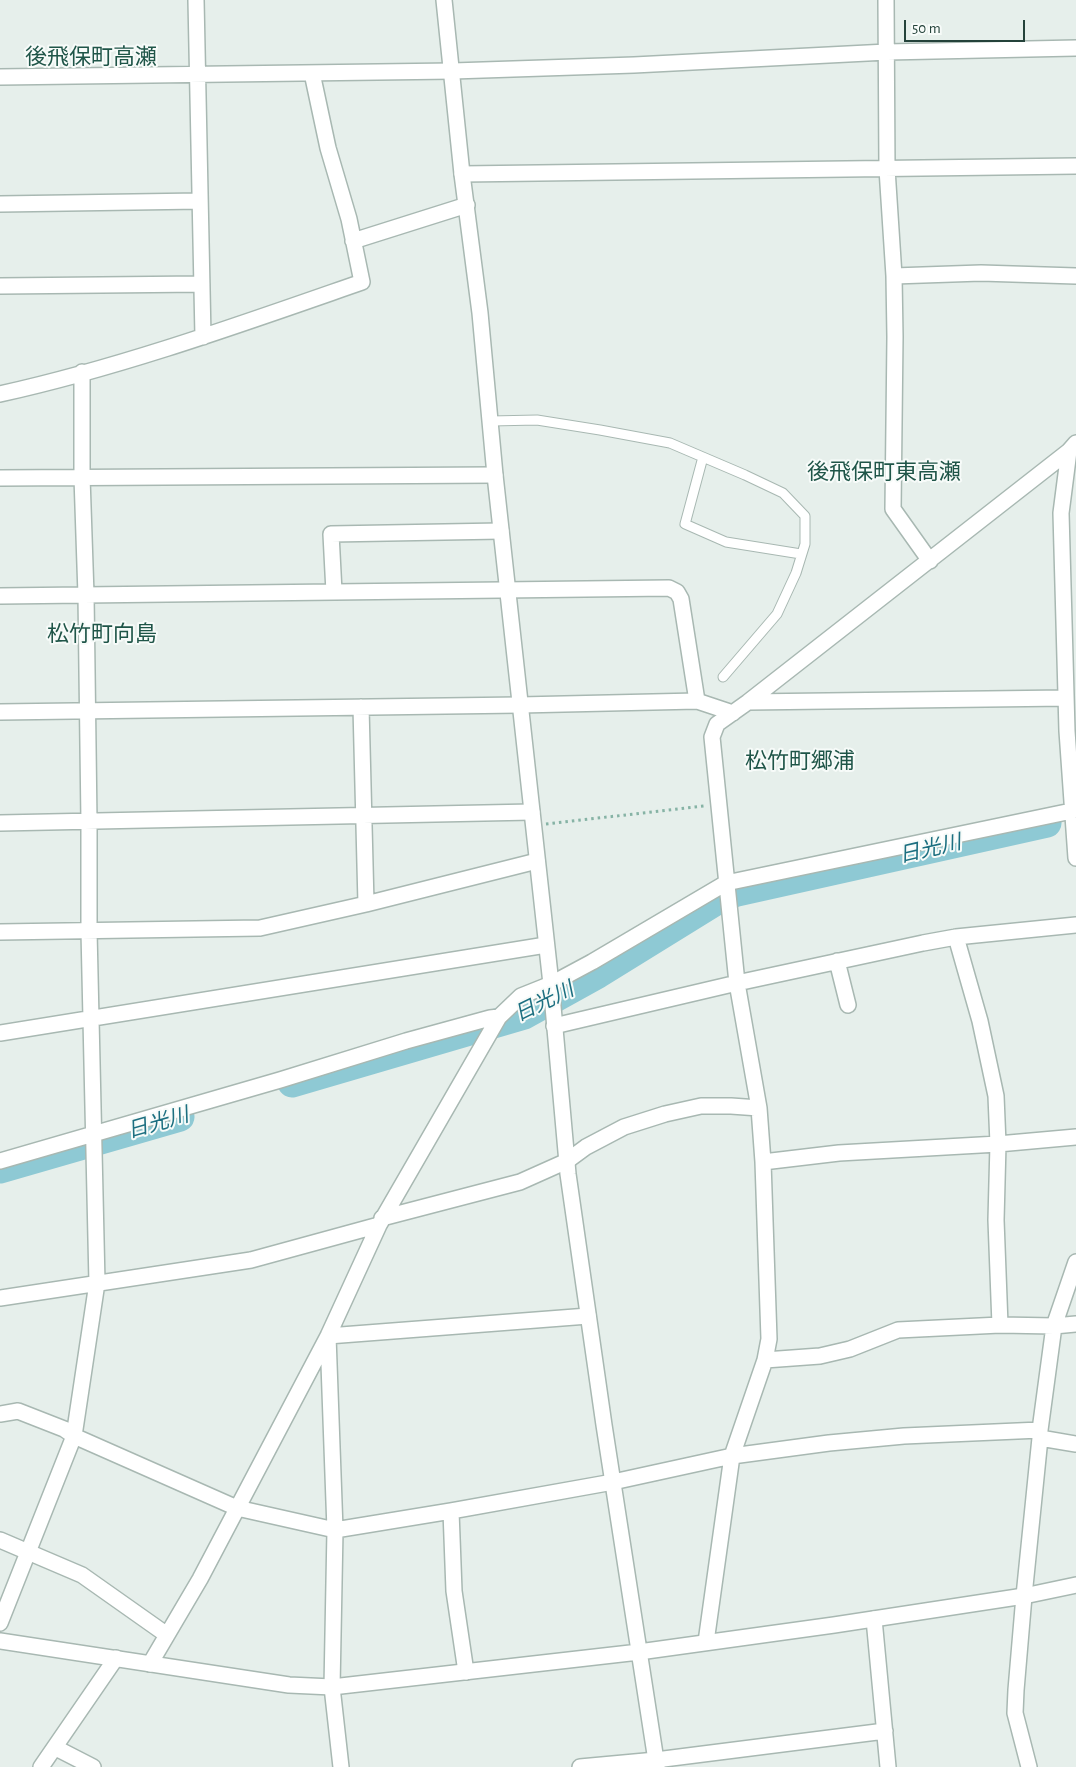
<!DOCTYPE html>
<meta charset="utf-8">
<style>
body{margin:0}
#map{position:relative;width:1076px;height:1767px;overflow:hidden;background:#e6efeb;font-family:"Alegreya Sans",sans-serif}
canvas{display:block}
.scale{position:absolute;left:904px;top:20px;width:121px;height:22px;box-sizing:border-box;border:2px solid #24423a;border-top:0;padding-left:6px;font-size:15px;line-height:18px;white-space:nowrap;color:#24423a;-webkit-text-stroke:4px #f7fbf9;paint-order:stroke}
</style>
<div id="map">
<canvas width="1076" height="1767"></canvas>
<div class="scale">50 m</div>
</div>
<script>
const context = document.querySelector('canvas').getContext('2d');
context.lineJoin = 'round';
function trace(path, color, width, dash) { context.strokeStyle = color; context.lineWidth = width; context.lineCap = dash ? 'butt' : 'round'; context.setLineDash(dash || []); context.stroke(path); }
function label(font, color, halo, rows, align = 'center') {
  context.font = font + ' "Alegreya Sans","Noto Sans JP",sans-serif'; context.lineWidth = 4; context.setLineDash([]); context.textBaseline = 'middle'; context.strokeStyle = halo; context.fillStyle = color; for (const [text, x, y, turn = 0] of rows) {
    context.save(); context.translate(x, y); context.rotate((+turn || 0) * Math.PI / 180); context.textAlign = isNaN(turn) ? turn : align; if (halo) context.strokeText(text, 0, 0); context.fillText(text, 0, 0); context.restore();
  }
}
trace(new Path2D(`
 M292,1083L524,1015L598,974L721,898L737,892L1047,823
 M0,1169L180,1117`), '#8ec9d4', 29);
const service = new Path2D(`
 M491,421L537,420L600,430L670,443L745,475L783,493L805,516V544L796,573L777,614L723,677
 M703,457L685,524L726,542L801,554`);
const minor = new Path2D(`
 M196,0L203,337
 M886,0L887,169L894,276L895,337L893,509L930,561
 M0,77L453,71L634,65L887,52L1076,48
 M462,174L1076,166
 M0,204L200,201
 M353,241L467,205
 M894,276L981,273L1076,276
 M0,286L202,284
 M0,394C122,367 244,323 362,282L349,219L328,148L312,73
 M1069,451L1061,513L1067,731L1076,858
 M0,478L495,475
 M334,592L331,534L501,531
 M0,596L669,588L677,592L681,599L697,701
 M748,702L1066,698
 M361,707L366,904
 M0,712L520,705L697,701L733,713
 M0,823L532,812
 M0,932L260,928L366,904L537,861
 M956,937L980,1021L996,1096L998,1144L996,1220L1000,1325
 M837,961L848,1005
 M554,1026L737,983L923,943L956,937L1076,925
 M0,1033L546,945
 M0,1161L280,1080L406,1041L490,1018L499,1017
 M763,1162L839,1153L998,1144L1076,1137
 M382,1218L520,1182L567,1161L586,1147L624,1127L665,1114L701,1106H731L759,1108
 M0,1298L251,1260L379,1225
 M765,1360L820,1356L850,1349L898,1330L1000,1325L1054,1326L1076,1324
 M0,1414L18,1411L64,1429L74,1436L237,1508L335,1530L451,1511L613,1482L732,1456L829,1443L904,1436L1040,1430
 M1040,1438L1076,1444
 M451,1511L454,1591L466,1672
 M0,1540L82,1575L167,1635
 M874,1619L888,1767
 M0,1623L74,1436L97,1283L89,931V822L86,595L82,477V372
 M706,1642L732,1456L765,1360L769,1339L763,1162L759,1108L737,983L712,737L717,724L748,702L1069,451L1076,443
 M150,1664L200,1579L328,1336L379,1225L499,1017L521,996L551,984L592,962L726,883L1076,810
 M56,1748L93,1767
 M41,1767L116,1658
 M341,1767L332,1687L335,1530L328,1336L588,1316
 M580,1767L656,1760L885,1731
 M1029,1767L1015,1713L1016,1690L1024,1596L1040,1438V1430L1054,1326L1076,1262`);
const tertiary = new Path2D(`
 M444,0L462,174L480,313L495,475L551,984L568,1174L604,1425L657,1767
 M0,1641L289,1685L332,1687L639,1652L834,1625L1024,1596L1076,1585`);
trace(service, '#a8b8b2', 11);
trace(minor, '#a8b8b2', 18);
trace(tertiary, '#a8b8b2', 18);
trace(new Path2D(`
 M546,824L704,806`), '#86b3a5', 3, [2.5, 4]);
trace(service, '#fff', 9);
trace(minor, '#fff', 15);
trace(tertiary, '#fff', 15);
label('italic 21px', '#1c6f80', '#f7fbf9', [
 ["日光川",930,849,-13],
 ["日光川",544,1002,-26],
 ["日光川",158,1123,-16]
]);
label('22px', '#1f5548', '#f7fbf9', [
 ["後飛保町高瀬",91,57],
 ["後飛保町東高瀬",884,472],
 ["松竹町向島",102,634],
 ["松竹町郷浦",800,761]
]);
</script>
